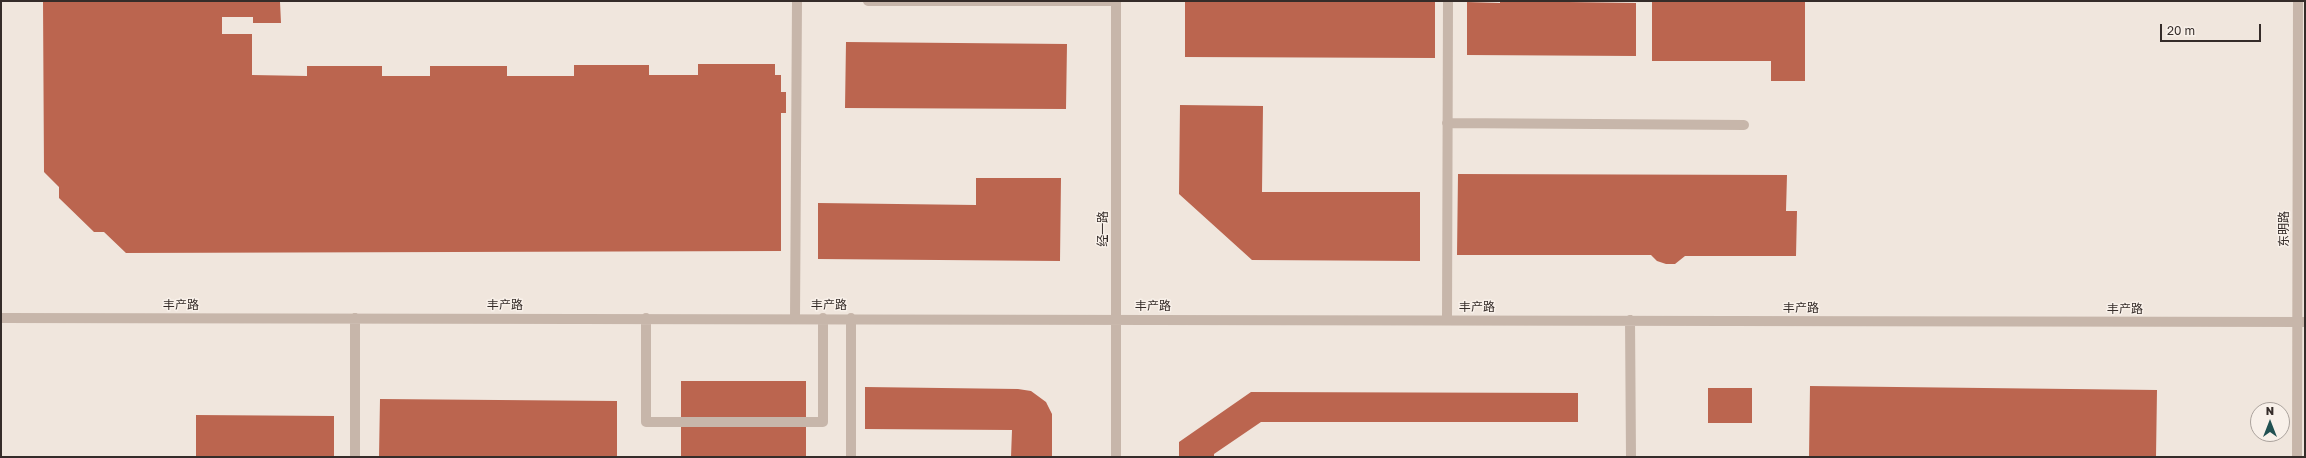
<!DOCTYPE html>
<meta charset="utf-8">
<style>
body{margin:0}
#map{position:relative;width:2306px;height:458px;overflow:hidden;background:#f0e6dd;font-family:"Golos Text",sans-serif}
canvas{display:block}
.frame{position:absolute;inset:0;border:2px solid #352c29;pointer-events:none}
.north{position:absolute;left:2250px;top:402px;width:40px;height:40px;box-sizing:border-box;background:#f8f0e9;border:1px solid #aaa29c;border-radius:50%;rotate:0deg;font-size:11px;font-weight:700;line-height:16px;text-align:center;color:#352c29}
.north::after{content:'';display:block;margin:auto;width:14px;height:18px;background:#225152;clip-path:polygon(50% 0,100% 100%,50% 72%,0 100%)}
.scale{position:absolute;left:2160px;top:24px;width:101px;height:18px;box-sizing:border-box;border:2px solid #352c29;border-top:0;padding-left:5px;font-size:12px;line-height:14px;white-space:nowrap;color:#352c29;-webkit-text-stroke:3px #f8f0e9;paint-order:stroke}
</style>
<div id="map">
<canvas width="2306" height="458"></canvas>
<div class="frame"></div>
<div class="north">N</div>
<div class="scale">20 m</div>
</div>
<script>
const context = document.querySelector('canvas').getContext('2d');
context.lineJoin = 'round';
function paint(path, color) { context.fillStyle = color; context.fill(path, 'evenodd'); }
function trace(path, color, width, dash) { context.strokeStyle = color; context.lineWidth = width; context.lineCap = dash ? 'butt' : 'round'; context.setLineDash(dash || []); context.stroke(path); }
function label(font, color, halo, rows, align = 'center') {
  context.font = font + ' "Golos Text","Noto Sans SC",sans-serif'; context.lineWidth = 3; context.setLineDash([]); context.textBaseline = 'middle'; context.strokeStyle = halo; context.fillStyle = color; for (const [text, x, y, turn = 0] of rows) {
    context.save(); context.translate(x, y); context.rotate((+turn || 0) * Math.PI / 180); context.textAlign = isNaN(turn) ? turn : align; if (halo) context.strokeText(text, 0, 0); context.fillText(text, 0, 0); context.restore();
  }
}
paint(new Path2D(`
 M43,1L280,2L281,23H253V17H222V34H252V75L307,76V66H382V76H430V66H507V76H574V65H649V75H698V64H775V75H781V92H786V113H781V251L126,253L104,232H94L59,198V187L44,172Z
 M1185,1H1435V58L1185,57Z
 M1500,1L1636,3V56L1467,55V2L1500,3Z
 M1652,2H1805V81H1771V61H1652Z
 M846,42L1067,44L1066,109L845,108Z
 M1180,105L1263,106L1262,192H1420V261L1252,260L1179,194Z
 M1458,174L1787,175L1786,211H1797L1796,256H1685L1675,264H1666L1657,261L1651,255H1457Z
 M976,178H1061L1060,261L818,259V203L976,205Z
 M681,381H806V457H681Z
 M1810,386L2157,390L2156,457H1809Z
 M865,387L1018,389L1031,391L1046,402L1052,414V457H1011L1012,430L865,429Z
 M1708,388H1752V423H1708Z
 M1251,392L1578,393V422H1261L1214,454V457H1179V442Z
 M380,399L617,401V457H379Z
 M196,415L334,416V457H196Z`), '#bb654f');
trace(new Path2D(`
 M868,1H1116
 M1116,1V457
 M1447,123L1744,125
 M1,318L2305,322
 M355,318V457
 M646,318V422H823V318
 M795,318L797,1
 M851,318V457
 M1447,320L1448,1
 M1630,320L1631,457
 M2297,457L2298,1`), '#c7b6aa', 10);
label('12px', '#352c29', '#f8f0e9', [
 ["经一路",1103,229,-90],
 ["东明路",2284,229,-90],
 ["丰产路",181,305],
 ["丰产路",505,305],
 ["丰产路",829,305],
 ["丰产路",1153,306],
 ["丰产路",1477,307],
 ["丰产路",1801,308],
 ["丰产路",2125,309]
]);
</script>
